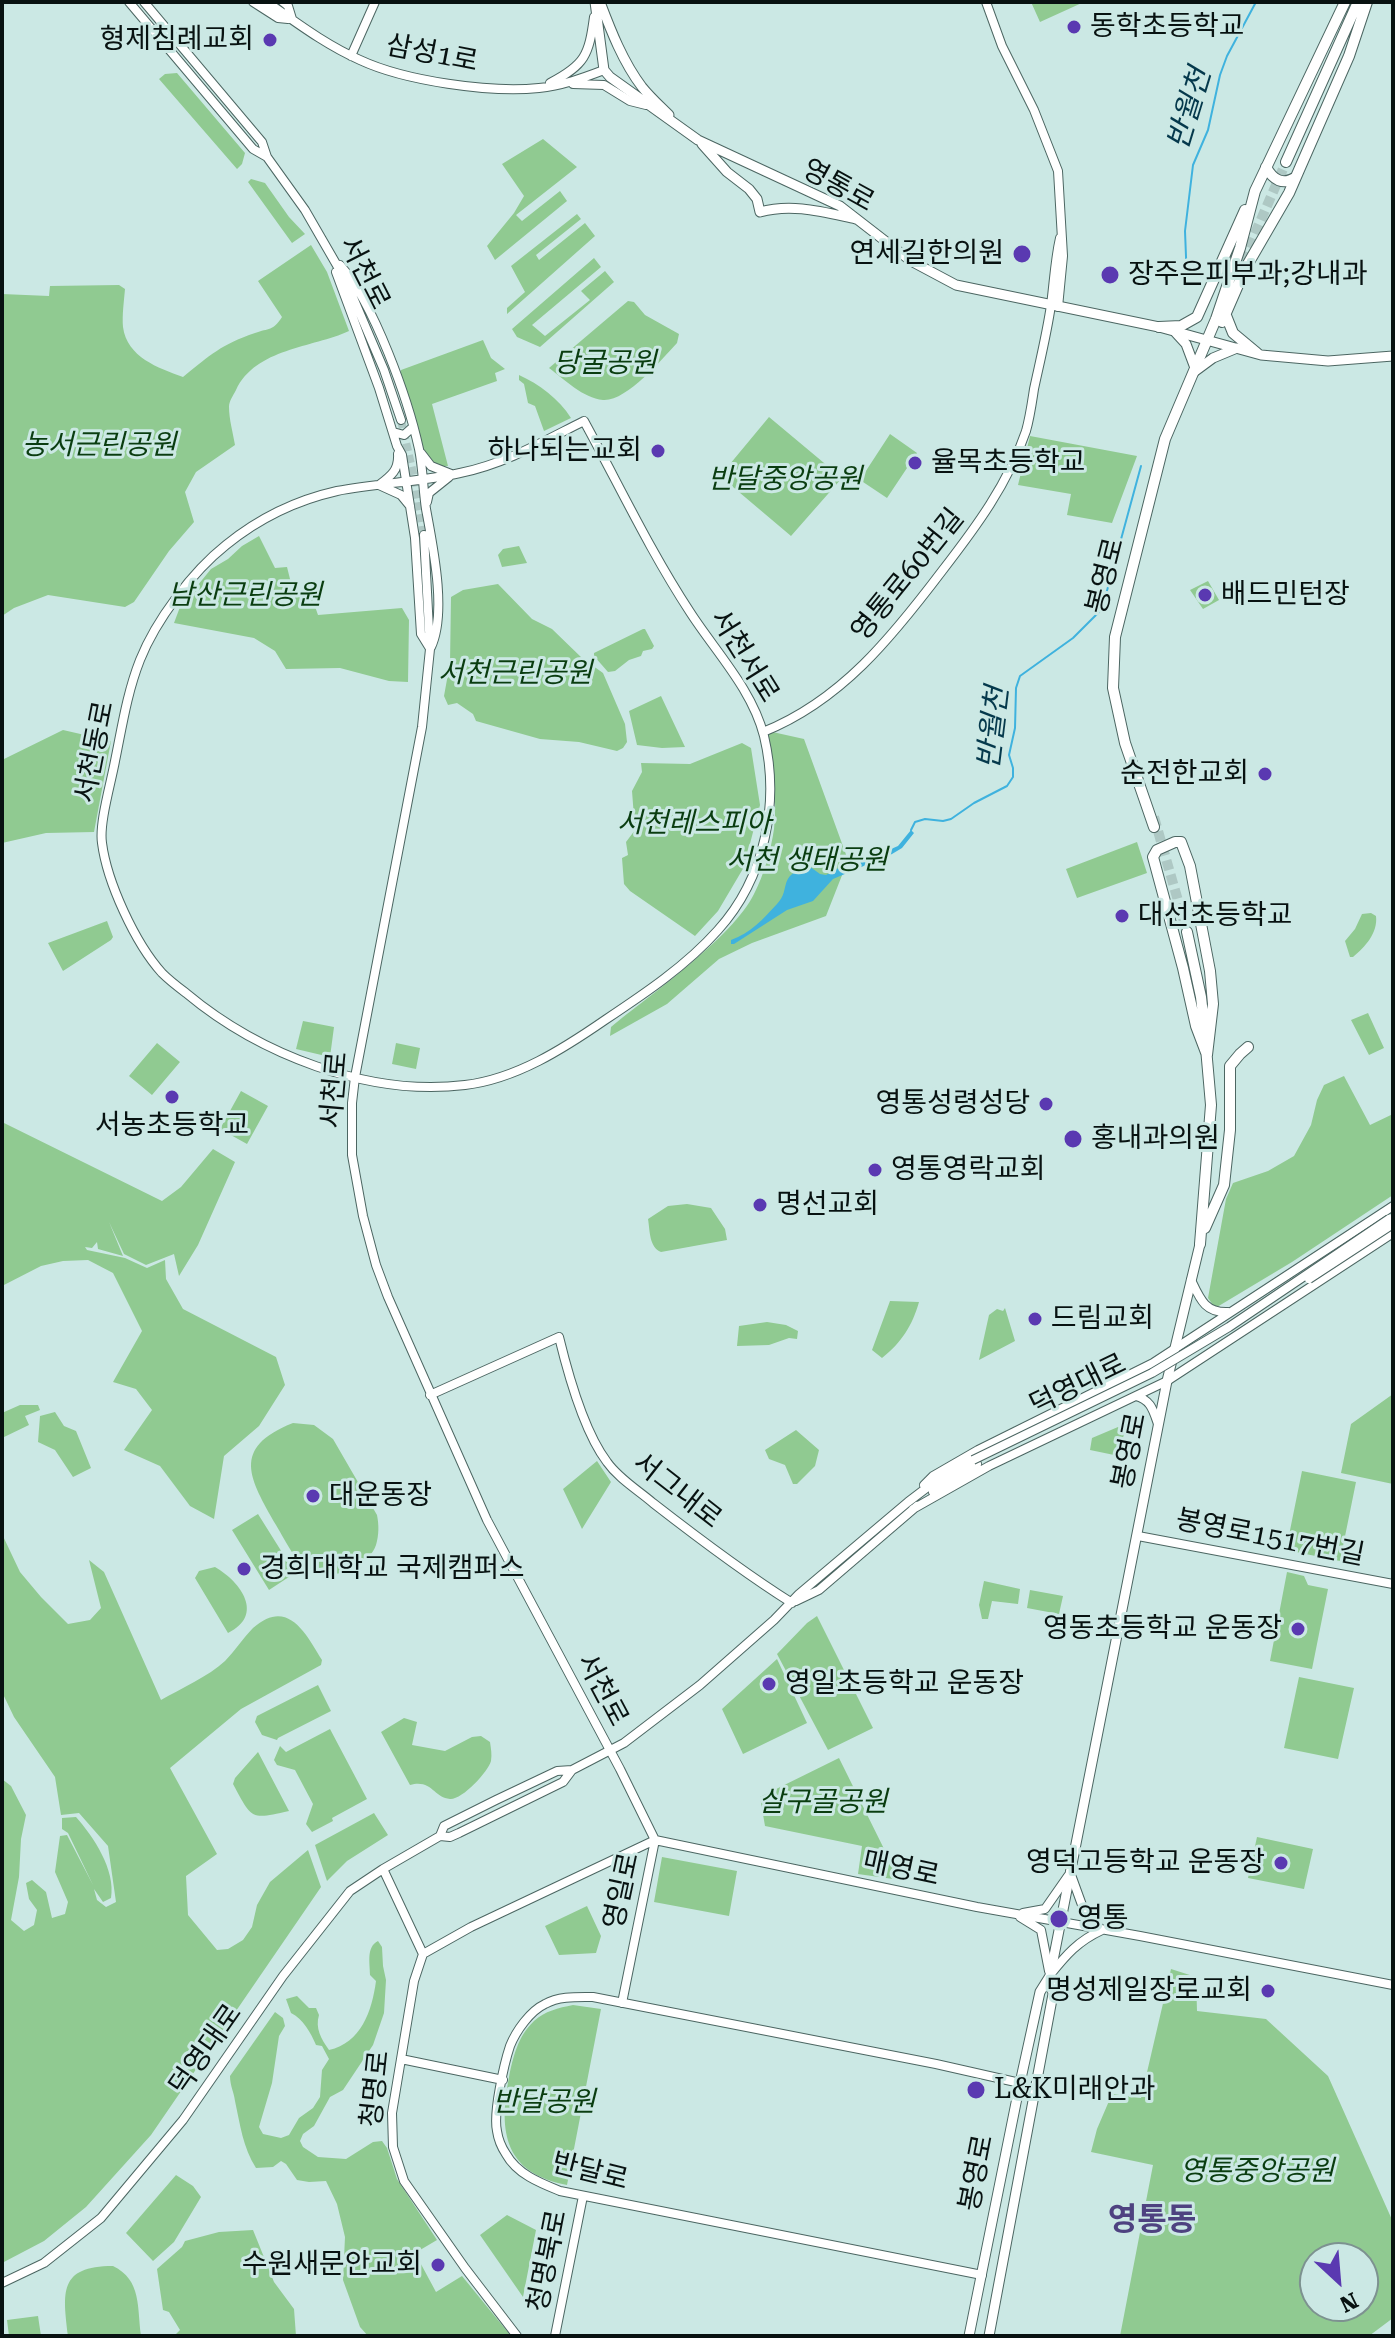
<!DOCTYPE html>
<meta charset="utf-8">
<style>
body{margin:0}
#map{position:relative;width:1395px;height:2338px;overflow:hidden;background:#cbe8e4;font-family:"Roboto Serif",serif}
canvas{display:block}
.frame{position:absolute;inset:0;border:4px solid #081211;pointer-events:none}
.north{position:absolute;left:1299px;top:2242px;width:80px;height:80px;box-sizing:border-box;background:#cbe8e4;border:2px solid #7d9290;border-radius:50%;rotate:154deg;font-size:22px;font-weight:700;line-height:32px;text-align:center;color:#081211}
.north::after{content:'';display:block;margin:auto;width:28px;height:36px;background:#5a39b1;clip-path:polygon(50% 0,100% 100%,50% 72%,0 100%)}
</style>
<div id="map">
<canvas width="1395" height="2338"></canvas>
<div class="frame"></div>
<div class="north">N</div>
</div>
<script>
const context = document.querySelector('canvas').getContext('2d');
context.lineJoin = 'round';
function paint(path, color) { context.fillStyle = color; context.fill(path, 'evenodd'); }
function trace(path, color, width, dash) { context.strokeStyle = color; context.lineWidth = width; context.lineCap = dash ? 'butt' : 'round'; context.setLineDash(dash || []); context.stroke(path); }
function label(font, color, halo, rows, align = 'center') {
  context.font = font + ' "Roboto Serif","Noto Sans KR",serif'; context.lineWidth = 6; context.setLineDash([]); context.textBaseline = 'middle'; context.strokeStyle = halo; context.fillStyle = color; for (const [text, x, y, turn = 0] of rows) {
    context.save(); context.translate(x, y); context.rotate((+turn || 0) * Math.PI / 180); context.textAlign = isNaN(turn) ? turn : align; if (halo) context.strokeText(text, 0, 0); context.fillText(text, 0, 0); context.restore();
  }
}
paint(new Path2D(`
 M1031,2H1084L1040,22Z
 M177,73L245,153L242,164L237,169L159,79L165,74Z
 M543,139L577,167L516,215L522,221L560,191L567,201L495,260L487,246L514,213L524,196L502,164Z
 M251,179L265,183L289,217L305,234L292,243L248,182Z
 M577,214L581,219L536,255L539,260L585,223L595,236L507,314V308L525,292L511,266Z
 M311,245L327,272L349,331C312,348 256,348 236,390C233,396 229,401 229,407C229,419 233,433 235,445L196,472L185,492L194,522L169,551L134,602L125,607L48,595L14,608L2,616V294L49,296L50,286L119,285L125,289C124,301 122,315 123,327C127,357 158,368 183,377C210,355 222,344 255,333C269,328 273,331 282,317L258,281Z
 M594,258L601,267L532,325L545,336L590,300L581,291L605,271L614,282L540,347L517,337L512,329Z
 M628,301L634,302L645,315L679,334L677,343C662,359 626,402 603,400C583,398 565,380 549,368Z
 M483,340L491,358L505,369L495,373L497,381L432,404L448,466L439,467L425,456L400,376L401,370Z
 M519,375C539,384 559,399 571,418L544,431L535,406L528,403L524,384L519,380Z
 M769,417L842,478L791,536L720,476Z
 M890,434L917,453L887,498L860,480Z
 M1030,436L1137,456L1112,523L1067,515L1071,494L1018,485Z
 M259,536L275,568L287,567L294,595L310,592L318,615L402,608L409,620L408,682L389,681L340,668L286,669L275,651L254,638L174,623L180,607L211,569L228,559L242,546Z
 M519,546L527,563L502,567L498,555L503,549Z
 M1208,581L1219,600L1203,609L1190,590Z
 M498,584L532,619L552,629L582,658L603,673L625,724L627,742L623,748L617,751L579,742L540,739L476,721L473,714L457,703L448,705L444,696L450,663L451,597L463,590Z
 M643,629H645L654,646L652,649L643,651L641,656L629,660L615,671L608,672L594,656V653Z
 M661,696L685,747L662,748L637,745L629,711Z
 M63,730L111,741L94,832L46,833L2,843V760Z
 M768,731L804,739L848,860L826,916L752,943L719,959L667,1004L610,1036L611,1027C650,995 733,937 754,894C764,875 771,850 774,829C778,797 771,764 768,731Z
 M742,743L751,748L760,805L744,867L718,911L695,936L630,891L624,884L622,858L628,855L626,842L635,830L632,791L642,772L641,763L690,764Z
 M1137,842L1147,873L1077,898L1066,869Z
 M1371,913L1376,916C1378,933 1365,947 1353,957H1350L1345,941L1355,929L1362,914Z
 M107,921L113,937L111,940L63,971L48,943Z
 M1368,1013L1384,1048L1369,1055L1351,1020Z
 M303,1021L334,1027L330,1057L296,1049Z
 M157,1043L180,1062L152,1095L129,1076Z
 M396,1043L420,1048L416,1069L392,1064Z
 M1344,1076L1370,1125L1393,1114V1195L1292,1262L1217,1307L1213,1305L1208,1298L1226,1199L1233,1183L1268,1171L1294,1156L1311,1125L1317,1100L1324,1085Z
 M241,1091L268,1106L247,1144L220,1129Z
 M2,1122L162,1201L181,1187L213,1149L235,1162L198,1245L179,1276L174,1254L146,1265L124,1254L109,1222L123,1256L98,1249L97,1242L92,1248L85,1247L87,1250L125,1258L147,1268L165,1260L166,1279L183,1309L276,1357L285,1385L259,1426L224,1456L214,1519L190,1506L160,1466L124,1450L152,1410L136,1389L113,1382L142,1331L113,1273L88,1260L63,1261L41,1266L2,1286Z
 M687,1204L711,1208L725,1229L727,1240L661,1252C649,1247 650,1231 648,1219L668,1206Z
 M890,1301L919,1302C912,1326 902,1342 882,1358L872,1350Z
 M1005,1308L1015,1341L979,1360L989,1315L997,1309L1003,1311Z
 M767,1322L786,1325L798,1331L797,1339L789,1338L769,1345L737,1346L739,1326Z
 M1393,1394V1484L1341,1473L1351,1424Z
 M20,1405H38L40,1410L25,1416L29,1425L2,1438V1413Z
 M55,1412L64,1426L76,1431L91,1468L73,1477L55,1450L38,1442L40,1416Z
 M293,1423L314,1425L333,1439L377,1515C379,1525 379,1535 376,1545C368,1567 335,1581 314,1571C294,1562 287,1543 276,1525C250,1479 230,1448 293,1423Z
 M1118,1427L1125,1429L1119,1456L1090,1450L1092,1438Z
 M796,1430L819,1450L815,1466L797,1484H793L785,1465L769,1459L765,1450Z
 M597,1461L611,1482L582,1529L563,1489Z
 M1302,1471L1356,1482L1340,1561L1286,1550Z
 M258,1514L295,1573L269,1590L232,1530Z
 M2,1534L20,1572L41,1597L68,1624L90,1620L101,1608L89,1560L104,1572L161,1700C180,1689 209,1676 225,1661C235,1651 243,1638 253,1628C288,1597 306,1634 322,1660L321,1665L241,1709L170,1768L217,1854L186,1876L188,1915L217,1950L228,1949L243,1940L252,1927L257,1905L270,1882L308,1850L321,1887L151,2135L86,2207L44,2241L2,2263V1779L11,1786L26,1815L21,1839L19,1877L11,1920L24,1931L34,1925L37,1910L29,1899L26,1883L32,1880L46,1892L52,1918L65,1914L68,1902L55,1872L60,1836L67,1835L93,1885L68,1833L62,1829V1818L76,1817C93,1836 116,1870 111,1898L103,1902L94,1889L97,1900L106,1907L116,1902L108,1846L79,1813L61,1815L55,1777L14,1717L2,1692Z
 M215,1567C241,1582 265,1615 228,1633L195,1578L199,1571Z
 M1287,1572L1304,1576L1308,1585L1328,1589L1312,1669L1270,1661Z
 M984,1581L1020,1589L1018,1604L992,1601L988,1619H982L979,1605Z
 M1030,1590L1063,1596L1059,1614L1027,1608Z
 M817,1616L873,1728L828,1750L777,1654L807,1623Z
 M777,1659L807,1723L743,1754L722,1709Z
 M1299,1677L1354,1688L1338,1759L1284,1748Z
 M318,1685L331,1711L278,1738L277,1740L262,1735L255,1722L257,1716Z
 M404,1718L417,1722L412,1745L445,1751L472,1737L481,1736L490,1742C491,1749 492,1754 491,1761C488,1772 462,1800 450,1799C434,1798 432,1779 410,1785L381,1732Z
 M330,1729L367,1799L332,1818L333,1821L312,1832L306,1824L313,1804L295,1770L277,1765L274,1760L280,1746L286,1752Z
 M258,1752L289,1811C250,1820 252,1819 233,1784L235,1778Z
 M839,1758L893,1867V1879L858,1874L862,1846L765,1826L760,1797Z
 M374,1813L388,1835L347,1861L327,1881L315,1845Z
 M1257,1837L1313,1849L1304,1889L1248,1878Z
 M662,1857L737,1871L729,1916L654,1902Z
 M587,1906L601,1936L596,1953L559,1955L545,1926Z
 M378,1941L382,1947L383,1966L386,1980L384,2013L373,2045L343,2090L330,2097L314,2126L303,2134L300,2141L303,2147L318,2157L346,2159L373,2142L382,2141L387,2148L397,2179L437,2240L415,2253L436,2292L462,2276L511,2336H368L360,2327L343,2280L345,2237L337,2204L326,2181L309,2182L297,2180L286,2164L281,2161L273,2167L256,2168C243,2148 240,2124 235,2101C234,2092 230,2086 230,2076L275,2012L283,2018L285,2026L279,2036L272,2083L259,2127L263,2134L281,2138L289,2135L299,2118L313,2108L320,2097L322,2070L329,2059L322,2046L316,2045C311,2033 303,2019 291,2013L286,1999L297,1996L309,2008H316L319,2015C315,2028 321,2039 329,2050C361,2043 372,2011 376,1981L370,1975C370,1963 366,1947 378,1941Z
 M1171,1969L1196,1977L1197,2011L1266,2019L1328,2076L1393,2222V2318L1369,2336H1120L1153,2165L1091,2152L1097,2129L1112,2094L1141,2098ZM1315,2258H1363V2306H1315Z
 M573,2005L601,2009L567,2185C505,2173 498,2133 509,2077C513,2057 518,2036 534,2021C545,2011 558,2008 573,2005Z
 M176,2175L193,2186L201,2197L174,2242L153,2261L126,2233Z
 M507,2215L536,2230L523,2297L480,2235Z
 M253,2230L274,2282L294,2309L296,2336H174L180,2330L169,2312L163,2310L157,2269L182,2247L185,2241L219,2232Z
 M113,2266C142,2280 137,2308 141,2336H68C63,2293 58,2266 113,2266Z
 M38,2316L41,2336H9L7,2320Z`), '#90ca91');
paint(new Path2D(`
 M911,830L914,833L902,848L892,854L833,879L813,901L787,910L734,944H731V940C751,933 763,919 777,904C792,888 776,876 809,866L820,874L826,875L851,861L868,859L898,846Z`), '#3fb2de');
trace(new Path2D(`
 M1187,282L1185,231L1193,165L1208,130L1220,75L1227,56L1256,2
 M911,830L915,822L925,819L943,821L951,819L974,803L1007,786L1013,777V768L1009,755L1015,728L1016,688L1020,676L1073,638L1102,609L1141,466`), '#3fb2de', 2);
trace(new Path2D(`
 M401,420L415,482L424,535`), '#aec8c4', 8, [8, 4]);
trace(new Path2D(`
 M1237,275L1286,162
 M1154,817L1187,932`), '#aec8c4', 10, [10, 5]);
const secondary = new Path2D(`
 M129,2L253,149L267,157
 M144,2L262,142L267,157L305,210L346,281L384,370L401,420
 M253,2L278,18L288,19
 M267,2C297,23 326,45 360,60C405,81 490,93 539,88C561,86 583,78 604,70
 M283,2L288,6L292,19
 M986,2L1002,46L1034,110L1058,171L1063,256L1058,307
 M351,56L375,2
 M550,83C585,65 589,55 594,17
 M573,84L604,85L630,101L646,105
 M340,265C374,303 408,399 419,449C423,469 423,489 426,509C433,547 447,613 431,647
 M336,272L379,388L397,446L402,455L415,538L421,634L429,647
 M584,421C619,485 650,551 690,612C715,651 752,689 764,736C780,803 765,878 718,930C686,966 644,994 605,1020C563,1049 516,1079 465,1085C368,1097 259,1054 186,993C178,987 169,980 162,973C135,943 107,882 102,843C99,823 111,783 115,761C122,727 127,693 140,660C156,620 192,572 226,545C258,519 297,500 337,491C378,483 420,482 460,473C505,464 544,441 584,421Z
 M393,432L404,435L413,427
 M421,453L431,466L451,474
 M398,454C399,470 391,476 379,485L401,495L410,506
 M427,502L429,493L449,477
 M424,535L430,649L422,727L355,1077L352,1103V1155L363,1216L376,1265L388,1297L487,1520L620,1769L655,1840L622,2003
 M763,732C841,701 892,637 942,571C976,527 1008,484 1026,431C1030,417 1032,402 1034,389C1040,361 1047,333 1051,305C1054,282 1055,260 1060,238
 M1191,1280C1200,1299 1205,1313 1228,1312
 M430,1395L559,1337C568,1374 585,1433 607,1462C619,1479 638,1490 653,1503C698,1538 744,1573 792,1603
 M1136,1396C1151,1400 1153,1410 1158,1424
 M924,1485L933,1476L978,1450L1153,1363L1393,1206
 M933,1492L977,1464
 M913,1509L989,1466L1167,1381L1393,1233
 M1138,1536L1393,1584
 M796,1601L819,1590L917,1506
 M440,1836L444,1826L496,1800L557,1771L572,1770
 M383,1869L423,1954L414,1981L392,2113L393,2147L404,2181L465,2268L517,2336
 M1023,1913L1045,1909L1068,1876
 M1020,1917L1041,1930L1049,1971
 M423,1954L471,1927L655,1840L977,1907L1140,1936L1393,1985
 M1050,1975C1066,1955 1078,1941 1102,1930L1086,1916L1070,1872
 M401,2059L503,2080
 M982,2275L560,2191C540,2183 517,2174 506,2154C502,2148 498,2138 497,2131C493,2113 504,2064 510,2046C516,2031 530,2011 545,2004C559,1996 577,1997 593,1997L936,2064L1020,2083
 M2,2283L44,2263L101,2218L183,2120L283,1976L350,1891L383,1869L440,1836L450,1837L459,1833L563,1782L572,1770L624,1743L700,1685L774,1620L799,1594L908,1502L933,1483L973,1460
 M555,2336L583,2196`);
const primary = new Path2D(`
 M595,2L604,70L610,77L698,140L840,206L911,261L956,285L1159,327L1261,355L1328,361L1393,356
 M600,2C611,31 623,62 642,87C650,97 660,106 669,115
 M702,144L727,172L749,189L757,199L760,212C792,203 823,212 856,219
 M1175,332L1186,344L1195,368
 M1194,372L1213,358L1237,348
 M969,2336L1020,2083L1040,1992L1050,1976L1167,1381L1200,1244
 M989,2336L1053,1994L1050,1976`);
const highway = new Path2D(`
 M1286,162L1358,2
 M1266,167C1273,180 1283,186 1296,177
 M1225,313L1233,333L1257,353
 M1222,322L1245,269L1289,193L1299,170L1349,56L1367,2
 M1159,327L1181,326L1197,317L1245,210
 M1154,827L1125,743L1113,688L1115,637L1165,439L1216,319L1240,248L1255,191L1345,2
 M1175,842H1181L1190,866L1210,971L1213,1004L1207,1055L1196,1026L1183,968L1153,857L1157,850Z
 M1187,932L1201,997L1205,1033
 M1205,1228L1224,1185L1230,1130V1066L1240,1054L1248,1047
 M1200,1244L1211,1105L1206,1048`);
trace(secondary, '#4c6662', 10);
trace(primary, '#4c6662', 11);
trace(highway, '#4c6662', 12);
trace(secondary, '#fff', 8);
trace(primary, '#fff', 9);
trace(highway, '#fff', 10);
const secondaryBridge = new Path2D(`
 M1309,1279L1393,1224
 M973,1460L1152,1373L1229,1327L1389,1219`);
trace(secondaryBridge, '#4c6662', 10, []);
trace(secondaryBridge, '#fff', 8);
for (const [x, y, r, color] of [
 [1074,27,8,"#5a39b1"],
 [270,40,8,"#5a39b1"],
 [1022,254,10,"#5a39b1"],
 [1110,275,10,"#5a39b1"],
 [658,451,8,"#5a39b1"],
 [915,463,8,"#5a39b1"],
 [1205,595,8,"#5a39b1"],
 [1265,774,8,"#5a39b1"],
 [1122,916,8,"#5a39b1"],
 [172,1097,8,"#5a39b1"],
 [1046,1104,8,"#5a39b1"],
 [1073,1139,10,"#5a39b1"],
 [875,1170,8,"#5a39b1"],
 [760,1205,8,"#5a39b1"],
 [1035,1319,8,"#5a39b1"],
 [313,1496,8,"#5a39b1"],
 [244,1569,8,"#5a39b1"],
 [1298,1629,8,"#5a39b1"],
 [769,1684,8,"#5a39b1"],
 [1281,1863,8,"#5a39b1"],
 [1059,1919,10,"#5a39b1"],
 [1268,1991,8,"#5a39b1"],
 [976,2090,10,"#5a39b1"],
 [438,2265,8,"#5a39b1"]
]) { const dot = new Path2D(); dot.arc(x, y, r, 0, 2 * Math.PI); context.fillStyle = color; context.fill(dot); trace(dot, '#cbe8e4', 3); }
label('28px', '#081211', '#cbe8e4', [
 ["동학초등학교",1090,27],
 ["형제침례교회",254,40,"right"],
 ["연세길한의원",1004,254,"right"],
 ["장주은피부과;강내과",1128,275],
 ["하나되는교회",642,451,"right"],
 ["율목초등학교",931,463],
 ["배드민턴장",1221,595],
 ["순전한교회",1249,774,"right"],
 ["대선초등학교",1138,916],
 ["영통성령성당",1030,1104,"right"],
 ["서농초등학교",172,1126,"center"],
 ["홍내과의원",1091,1139],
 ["영통영락교회",891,1170],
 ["명선교회",776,1205],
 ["드림교회",1051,1319],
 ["대운동장",329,1496],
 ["경희대학교 국제캠퍼스",260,1569],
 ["영동초등학교 운동장",1282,1629,"right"],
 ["영일초등학교 운동장",785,1684],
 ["영덕고등학교 운동장",1265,1863,"right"],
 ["영통",1077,1919],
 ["명성제일장로교회",1252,1991,"right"],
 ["L&K미래안과",994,2090],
 ["수원새문안교회",422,2265,"right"]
], 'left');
label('28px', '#081211', '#cbe8e4', [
 ["삼성1로",432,54,11],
 ["영통로",838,186,29],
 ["서천로",364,273,63],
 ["영통로60번길",908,575,-51],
 ["봉영로",1106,576,-76],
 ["서천서로",744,656,58],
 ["서천동로",95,752,-79],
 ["서천로",335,1090,-85],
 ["덕영대로",1078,1385,-26],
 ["봉영로",1130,1451,-79],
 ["서그내로",677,1491,38],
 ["봉영로1517번길",1270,1538,11],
 ["서천로",602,1690,62],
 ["매영로",901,1869,12],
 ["영일로",622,1891,-78],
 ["덕영대로",206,2050,-55],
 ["청명로",376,2089,-84],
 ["반달로",590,2172,14],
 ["봉영로",977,2173,-79],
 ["청명북로",548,2261,-79]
]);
label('italic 28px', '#0a3d10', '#cbe8e4', [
 ["당굴공원",605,364],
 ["농서근린공원",99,446],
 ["반달중앙공원",785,480],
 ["남산근린공원",245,596],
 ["서천근린공원",515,674],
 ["서천레스피아",694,824],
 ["서천 생태공원",807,861],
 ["살구골공원",823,1803],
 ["반달공원",544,2103],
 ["영통중앙공원",1257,2172]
]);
label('italic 30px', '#05394c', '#cbe8e4', [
 ["반월천",1190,109,-73],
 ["반월천",994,728,-83]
]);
label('bold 32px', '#4e4280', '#cbe8e4', [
 ["영통동",1152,2221]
]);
</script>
